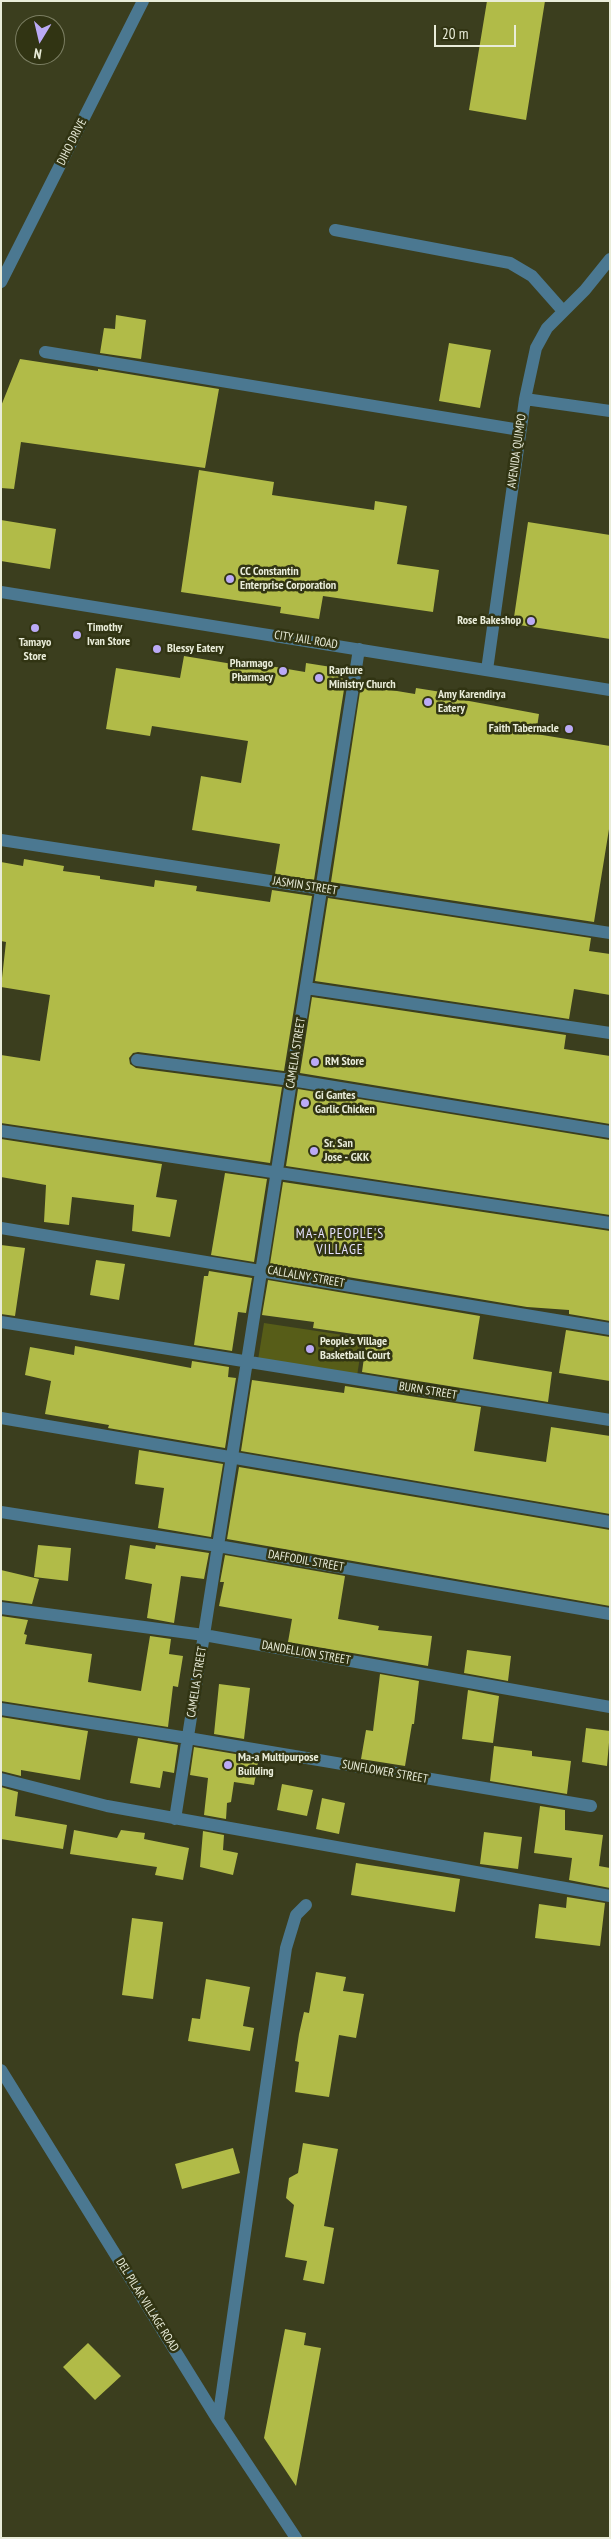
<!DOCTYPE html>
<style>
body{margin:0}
#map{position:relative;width:611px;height:2539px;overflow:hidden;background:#3b3e1e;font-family:"PT Sans Narrow",sans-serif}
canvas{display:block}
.frame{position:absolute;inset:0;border:2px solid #e9ecd9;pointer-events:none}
.north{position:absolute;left:15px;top:15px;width:50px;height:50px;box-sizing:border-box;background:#313413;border:1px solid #7b7e62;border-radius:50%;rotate:189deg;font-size:14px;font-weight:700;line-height:20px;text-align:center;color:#e9ecd9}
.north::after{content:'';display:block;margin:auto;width:18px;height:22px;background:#bbaaf6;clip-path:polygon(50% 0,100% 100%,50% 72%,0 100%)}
.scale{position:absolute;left:434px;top:25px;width:82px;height:22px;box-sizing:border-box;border:2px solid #e9ecd9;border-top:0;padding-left:6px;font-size:15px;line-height:18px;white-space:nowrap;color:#e9ecd9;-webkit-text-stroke:4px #313413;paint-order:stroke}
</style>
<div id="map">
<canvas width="611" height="2539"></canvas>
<div class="frame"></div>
<div class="north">N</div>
<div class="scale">20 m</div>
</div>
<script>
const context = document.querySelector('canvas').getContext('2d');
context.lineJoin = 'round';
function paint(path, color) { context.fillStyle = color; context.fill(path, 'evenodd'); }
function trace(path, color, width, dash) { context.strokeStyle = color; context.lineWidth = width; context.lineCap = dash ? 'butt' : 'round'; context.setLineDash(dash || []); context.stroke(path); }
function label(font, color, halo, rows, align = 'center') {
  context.font = font + ' "PT Sans Narrow",sans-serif'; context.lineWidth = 5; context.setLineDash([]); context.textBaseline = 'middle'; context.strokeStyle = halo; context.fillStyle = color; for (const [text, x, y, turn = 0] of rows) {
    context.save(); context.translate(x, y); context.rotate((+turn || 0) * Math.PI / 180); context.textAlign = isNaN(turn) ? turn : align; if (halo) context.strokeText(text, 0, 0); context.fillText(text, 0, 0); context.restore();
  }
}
paint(new Path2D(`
 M264,1323L363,1338L357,1376L258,1360Z`), '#575d18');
paint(new Path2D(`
 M487,1H545L526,120L469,110Z
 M116,315L146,320L141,359L100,353L104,328L115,329Z
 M449,343L491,350L480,408L439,401Z
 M20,359L98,371V369L219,389L205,468L21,442L14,489L1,488V406Z
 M199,470L274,482L272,495L374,510L375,501L407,506L397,564L439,570L433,612L323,596L319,619L280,613L281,607L181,592Z
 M1,520L56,529L50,569L1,561Z
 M528,522L610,535V639L513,624Z
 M184,656L257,668L258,664L305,672L306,663L344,669L342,682L345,683L314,880L275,874L280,844L192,830L201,776L241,783L248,741L152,726L150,736L106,729L116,668L180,678Z
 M361,685L415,694L416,688L454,694L453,698L539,714L536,734L610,746V823L594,922L331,882Z
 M24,859L64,866L63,871L100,876V879L154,887L155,880L197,886L196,891L270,902L272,890L312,896L284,1071L138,1052L133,1053L129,1058L130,1064L136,1068L282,1087L270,1163L1,1123V1055L40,1061L50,995L1,987L6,942L1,941V862L23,866Z
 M328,898L591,938L589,951L610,954V995L574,989L569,1019L315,981Z
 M312,997L566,1035L564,1049L610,1056V1124L300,1073Z
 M298,1089L610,1140V1215L286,1166Z
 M1,1139L162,1164L156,1197L177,1200L170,1237L132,1231L134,1205L72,1197L69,1225L44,1222L46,1185L1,1177Z
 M225,1173L267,1179L254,1262L211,1255Z
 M283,1182L610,1231V1321L569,1314V1310L527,1307L270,1264Z
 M1,1245L25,1248L15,1316L1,1314Z
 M96,1260L125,1264L119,1300L90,1295Z
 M209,1271L252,1278L246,1313L238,1312L232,1351L194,1345L204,1276H208Z
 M268,1280L480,1316L473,1359L552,1372L548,1402L362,1372L367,1336L313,1328L314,1322L262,1315Z
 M566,1330L610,1337V1381L559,1373Z
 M75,1346L191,1368L192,1361L229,1367L228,1377L236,1378L225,1448L108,1428L109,1425L45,1414L51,1381L25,1375L30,1347L74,1355Z
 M252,1380L344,1393L345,1386L481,1407L474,1451L546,1462L551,1427L610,1436V1514L241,1451Z
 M139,1450L223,1464L211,1537L158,1528L164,1488L135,1484Z
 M239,1467L610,1530V1606L227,1539Z
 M38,1545L71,1548L68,1581L34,1577Z
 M130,1545L155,1549L156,1545L209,1553L204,1579L181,1576L174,1623L147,1618L152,1584L125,1579Z
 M225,1555L345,1576L338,1619L379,1626L378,1630L432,1636L428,1666L288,1642L292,1619L219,1606L224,1582H220Z
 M1,1570L39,1579L32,1604L1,1600Z
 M1,1616L28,1620L24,1634L27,1635L25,1644L92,1654L88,1682L141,1691L150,1636L171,1639L169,1654L183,1656L178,1687L173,1686L168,1727L1,1701Z
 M467,1650L511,1656L508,1681L464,1673Z
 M380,1674L419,1681L414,1724H412L405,1766L361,1759L366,1730L373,1731Z
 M219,1684L250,1688L244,1739L214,1734Z
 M468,1690L499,1696L493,1743L462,1739Z
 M1,1717L88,1731L80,1780L21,1770V1776L1,1771Z
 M586,1728L610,1731L607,1766L582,1762Z
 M138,1738L178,1745L174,1773L163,1771L160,1788L130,1783Z
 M494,1746L532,1751V1756L571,1761L567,1794L490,1781Z
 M194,1747L259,1758L254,1785L234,1782L231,1802L227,1803L226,1819L204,1815L208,1778L190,1775Z
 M282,1784L313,1790L307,1816L277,1810Z
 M1,1787L18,1792L15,1816L67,1825L63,1849L1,1839Z
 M322,1798L345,1803L339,1834L316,1829Z
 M540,1806L565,1810V1830L603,1835L599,1866L610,1868V1888L569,1880L572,1858L534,1853Z
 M74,1830L117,1838L121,1830L145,1833L144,1839L189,1848L183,1880L155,1875L157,1867L70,1854Z
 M203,1831L224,1835L223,1850L238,1853L233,1875L200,1867Z
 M484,1832L522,1837L518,1869L480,1864Z
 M356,1863L460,1879L455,1912L351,1895Z
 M567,1897L605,1903L600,1946L535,1938L539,1904L566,1908Z
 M132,1918L163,1922L153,1999L122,1995Z
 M316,1972L346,1977L343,1991L364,1994L356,2038L339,2035L329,2097L295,2092L299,2062L295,2061L299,2034L304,2012L309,2013Z
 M206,1979L250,1987L243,2026L254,2028L250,2051L188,2041L192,2018L200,2019Z
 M303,2143L338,2149L324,2226L334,2228L324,2284L303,2280L307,2261L285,2257L294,2205L286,2198L289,2178L298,2173Z
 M233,2148L240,2173L182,2189L175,2164Z
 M285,2329L306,2333L304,2345L321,2348L296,2486L264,2438Z
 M88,2343L121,2376L95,2400L63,2367Z`), '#b1bb48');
trace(new Path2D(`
 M335,230L510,263L532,276L563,311
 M1,282L143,1
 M45,352L520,430
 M525,399L610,411
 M1,592L610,690
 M487,670L525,399L536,348L547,328L585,290L610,259
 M1,840L610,933
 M306,988L610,1033
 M137,1060L291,1080L610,1132
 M1,1131L610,1223
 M1,1228L610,1329
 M1,1322L610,1420
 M1,1418L610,1522
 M1,1512L218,1546L610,1614
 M1,1608L204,1635L610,1707
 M1,1709L188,1738L591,1806
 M1,1779L107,1806L610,1896
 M175,1819L359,649
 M1,2070L218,2420L296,2538
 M218,2420L286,1948L296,1915L306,1905`), '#4b7891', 12);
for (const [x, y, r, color] of [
 [230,579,5,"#bbaaf6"],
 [531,621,5,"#bbaaf6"],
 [35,628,5,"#bbaaf6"],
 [77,635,5,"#bbaaf6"],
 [157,649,5,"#bbaaf6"],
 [283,671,5,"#bbaaf6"],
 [319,678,5,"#bbaaf6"],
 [428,702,5,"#bbaaf6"],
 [569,729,5,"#bbaaf6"],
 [315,1062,5,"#bbaaf6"],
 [305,1103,5,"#bbaaf6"],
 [314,1151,5,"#bbaaf6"],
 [310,1349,5,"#bbaaf6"],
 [228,1765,5,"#bbaaf6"]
]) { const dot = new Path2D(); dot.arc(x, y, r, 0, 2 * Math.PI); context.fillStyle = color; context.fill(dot); trace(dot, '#313413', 2); }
label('12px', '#e9ecd9', '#313413', [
 ["DIHO DRIVE",72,142,-63],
 ["AVENIDA QUIMPO",517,451,-82],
 ["CITY JAIL ROAD",306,640,9],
 ["JASMIN STREET",305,886,9],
 ["CAMELIA STREET",296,1053,-81],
 ["CALLALNY STREET",306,1277,10],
 ["BURN STREET",428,1391,9],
 ["DAFFODIL STREET",306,1561,10],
 ["DANDELLION STREET",306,1653,10],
 ["CAMELIA STREET",197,1682,-81],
 ["SUNFLOWER STREET",385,1772,10],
 ["DEL PILAR VILLAGE ROAD",147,2305,58]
]);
label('bold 12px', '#e9ecd9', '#313413', [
 ["CC Constantin",240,572],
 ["Enterprise Corporation",240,586],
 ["Rose Bakeshop",521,621,"right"],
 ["Timothy",87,628],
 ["Ivan Store",87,642],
 ["Tamayo",35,643,"center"],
 ["Store",35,657,"center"],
 ["Blessy Eatery",167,649],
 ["Pharmago",273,664,"right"],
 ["Pharmacy",273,678,"right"],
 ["Rapture",329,671],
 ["Ministry Church",329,685],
 ["Amy Karendirya",438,695],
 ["Eatery",438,709],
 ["Faith Tabernacle",559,729,"right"],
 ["RM Store",325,1062],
 ["Gi Gantes",315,1096],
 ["Garlic Chicken",315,1110],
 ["Sr. San",324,1144],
 ["Jose - GKK",324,1158],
 ["People's Village",320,1342],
 ["Basketball Court",320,1356],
 ["Ma-a Multipurpose",238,1758],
 ["Building",238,1772]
], 'left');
context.letterSpacing = '1px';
label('14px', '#e5e0fd', '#313413', [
 ["MA-A PEOPLE'S",340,1234],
 ["VILLAGE",340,1250]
]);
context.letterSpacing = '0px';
</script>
